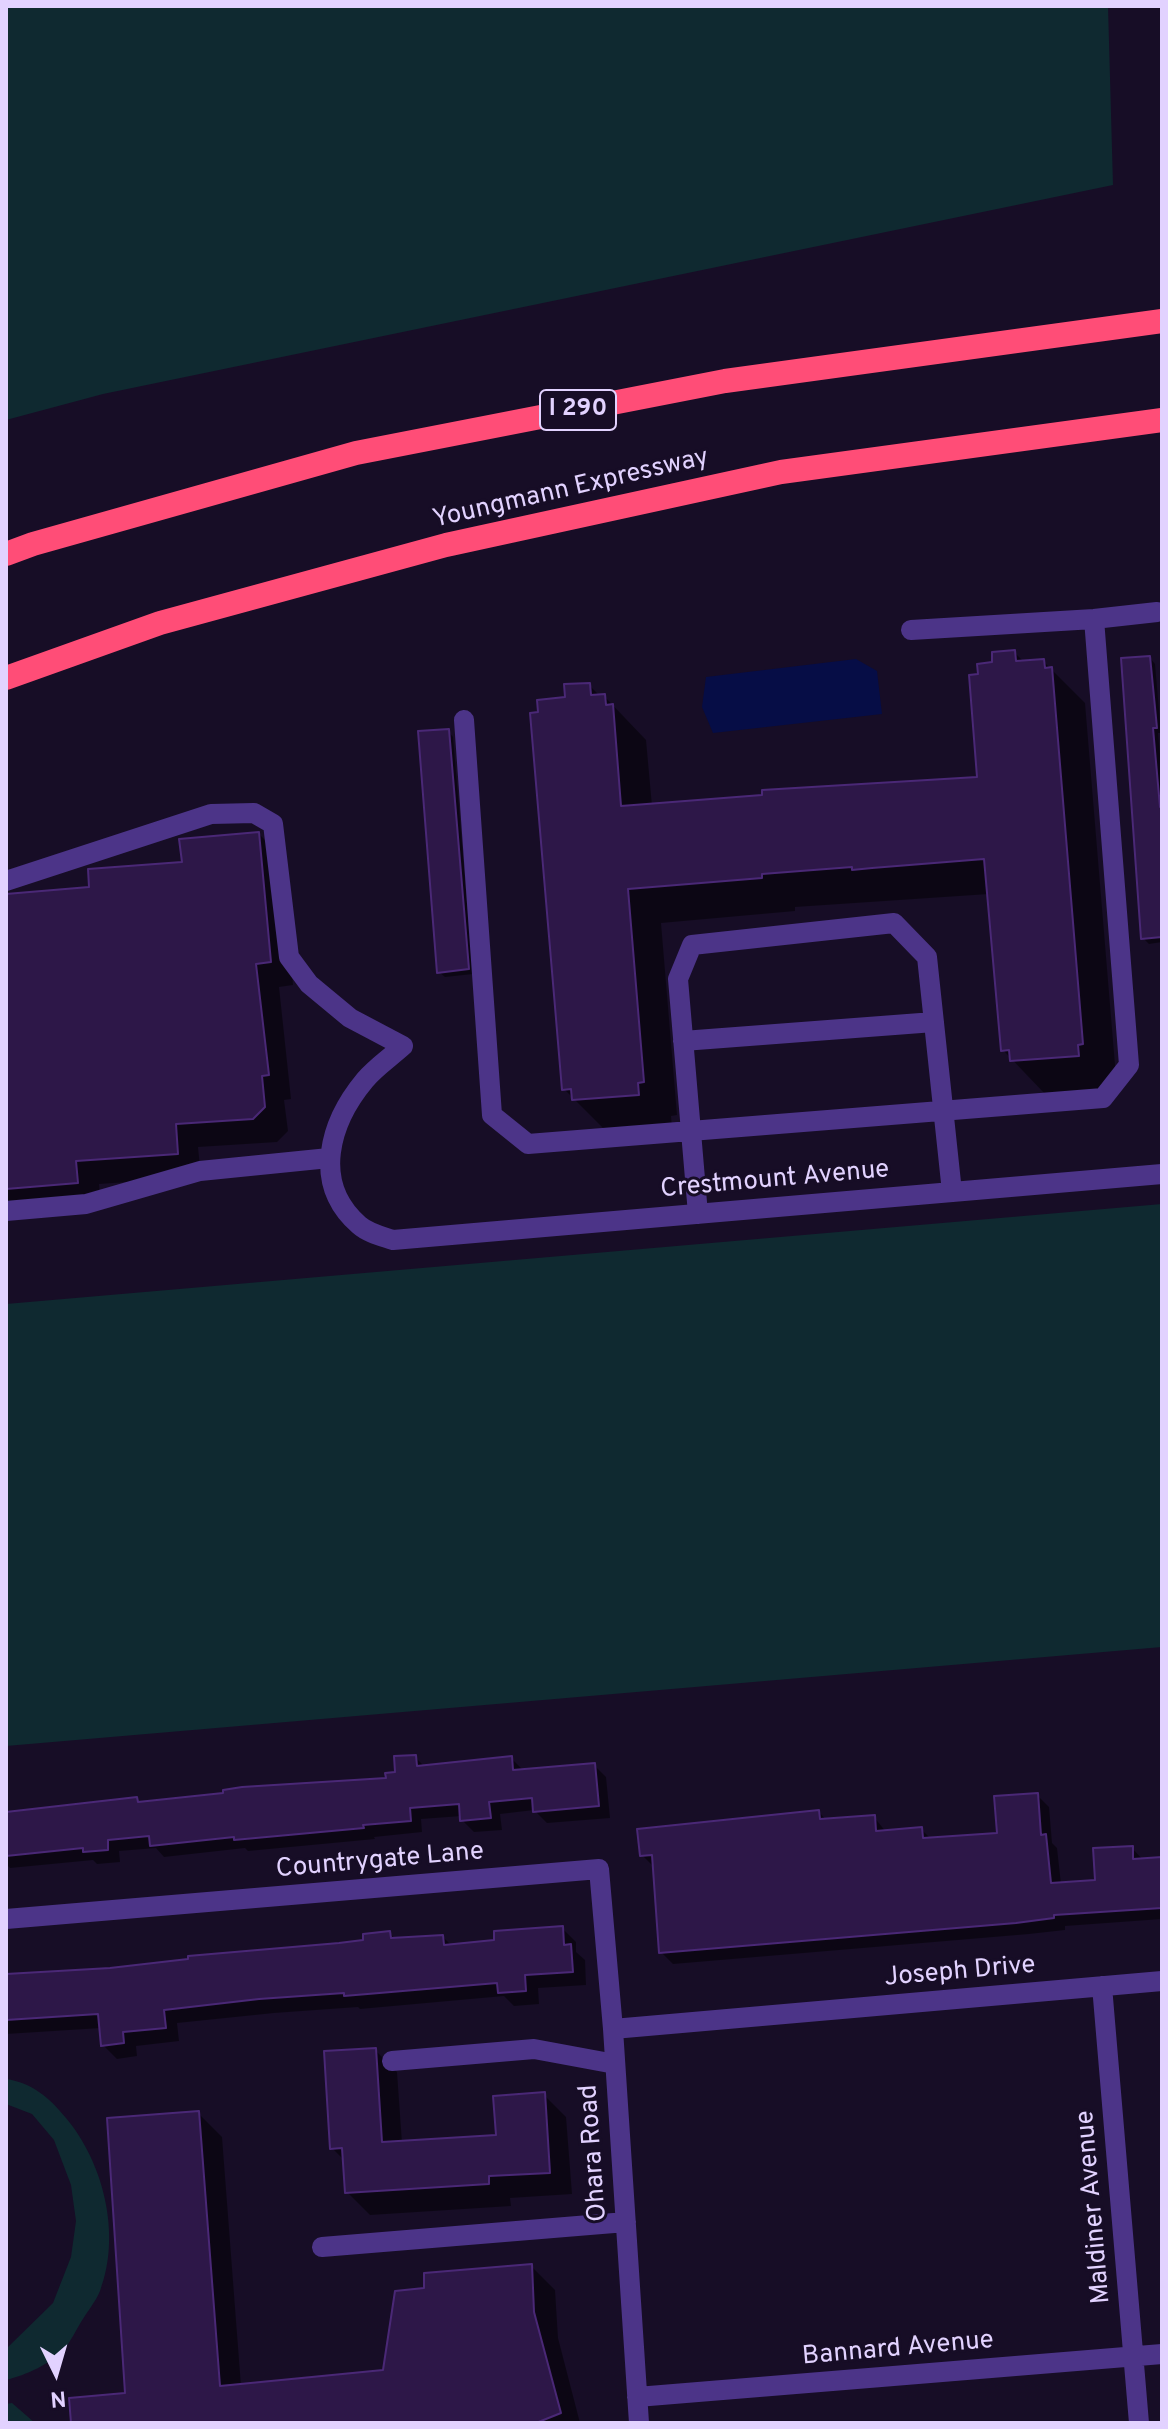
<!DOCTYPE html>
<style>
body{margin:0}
#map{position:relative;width:1168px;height:2429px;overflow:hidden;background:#170d26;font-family:Overpass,sans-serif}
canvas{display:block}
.frame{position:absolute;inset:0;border:8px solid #e2d2ff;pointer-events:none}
.north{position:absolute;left:16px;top:2333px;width:80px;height:80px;-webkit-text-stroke:6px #170d26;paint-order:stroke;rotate:175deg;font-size:22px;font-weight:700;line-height:32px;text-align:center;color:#e2d2ff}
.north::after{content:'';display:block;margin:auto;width:28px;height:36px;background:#e2d2ff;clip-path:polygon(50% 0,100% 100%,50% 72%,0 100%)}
</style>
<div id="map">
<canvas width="1168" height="2429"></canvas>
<div class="frame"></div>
<div class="north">N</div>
</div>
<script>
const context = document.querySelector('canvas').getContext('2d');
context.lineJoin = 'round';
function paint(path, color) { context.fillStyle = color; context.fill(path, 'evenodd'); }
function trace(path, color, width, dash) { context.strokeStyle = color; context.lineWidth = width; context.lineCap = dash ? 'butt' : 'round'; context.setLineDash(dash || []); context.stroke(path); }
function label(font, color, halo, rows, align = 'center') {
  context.font = font + ' Overpass,sans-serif'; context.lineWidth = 6; context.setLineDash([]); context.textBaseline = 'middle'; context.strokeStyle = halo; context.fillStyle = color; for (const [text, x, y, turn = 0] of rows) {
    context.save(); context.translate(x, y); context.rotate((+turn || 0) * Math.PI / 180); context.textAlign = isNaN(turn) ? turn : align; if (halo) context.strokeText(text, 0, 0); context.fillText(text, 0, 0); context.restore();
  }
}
paint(new Path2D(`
 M6,6H1108L1113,185L103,394L6,420Z
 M1162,1204V1647L6,1746V1304Z
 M6,2079C32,2083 49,2097 66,2118C103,2162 122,2234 100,2291C96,2301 87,2312 81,2322C76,2330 71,2341 65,2348C51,2364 26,2375 6,2380V2349L53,2303L71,2257L76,2221L71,2185L54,2140L32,2114L6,2104Z
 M12,2403L35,2423H6V2404Z`), '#0f2930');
paint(new Path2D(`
 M856,659L877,671L882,714L713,733L702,707L706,677Z`), '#060d46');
paint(new Path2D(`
 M1014,652L1025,663L1043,661L1085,703L1116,1077L1112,1089L1045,1094L1003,1050L989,894L795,907V911L661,923L677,1115L671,1116L672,1128L608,1133L564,1089L540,714L589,685L601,697L604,696L646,740L652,806L979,779L980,676Z
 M1150,658L1155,664L1161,733H1158L1162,777V942L1149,944L1143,938Z
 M448,731L453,737L473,974L445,977L439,972Z
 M259,834L282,857L293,985L279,987L291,1099L284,1100L288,1131L277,1142L198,1147L201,1177L99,1184L101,1206L6,1214V896L92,888L184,864Z
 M415,1757L425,1767L511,1758L524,1771L594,1765L606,1777L610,1818L547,1823L534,1810L500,1814L502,1830L474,1832L462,1820V1816L421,1819L422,1832L374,1837L375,1839L248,1851L245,1848L164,1857L156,1848L119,1851L120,1862L97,1864L93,1860L10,1868L6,1864V1814L137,1800L141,1804L388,1780Z
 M1037,1795L1049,1807L1052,1843L1057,1848L1061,1884L1097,1882L1132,1848L1143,1860L1162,1859V1919L1065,1926V1930L1029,1934L673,1964L661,1952L655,1868L642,1855L819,1812L827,1821L874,1817L886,1832L921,1829L931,1839L999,1835Z
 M562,1928L576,1942V1952L585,1960L586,1985L538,1988L539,2004L514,2006L504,1996L360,2009L358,2007L274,2013L177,2023L179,2041L136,2046L137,2056L117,2059L103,2045L101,2028L6,2034V1977L110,1970L365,1942L390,1933L396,1940L443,1937L452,1946L496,1942Z
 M375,2050L397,2072L402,2143L498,2137L544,2095L566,2117L572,2194L510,2198L511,2206L370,2215L347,2192L345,2161L332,2148Z
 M198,2113L222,2137L241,2386L384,2372L426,2290L531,2266L555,2290L558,2338L580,2423H73L127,2395Z`), '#0007');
const building = new Path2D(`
 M1015,650L1016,661L1044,659L1045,668L1052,667L1083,1044L1078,1045L1079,1056L1010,1061L1009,1050L1001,1051L984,859L872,868L852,870V867L762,874V878L628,889L644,1082L638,1083L639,1095L572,1100L571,1089L562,1090L554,995L530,713L538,712L537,700L565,697L564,684L590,683L591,695L605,694L606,705L613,704L621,806L762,795V790L977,777L969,675L978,674L977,664L992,662V652Z
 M1150,656L1157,728H1153L1160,807H1162V937L1141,939L1121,658Z
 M449,729L469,969L437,973L418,731Z
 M259,832L271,962L256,964L269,1075L262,1076L265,1107L253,1119L176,1124L178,1154L76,1161L78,1183L6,1189V894L89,887L88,869L182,862L179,839Z
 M416,1755L417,1766L512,1756L513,1770L595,1763L599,1806L533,1812L532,1798L489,1802L491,1818L460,1821L459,1804L410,1808L411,1821L363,1825L364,1828L234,1840V1837L150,1846L149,1836L108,1840V1850L83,1852V1848L6,1856V1812L137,1797L138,1802L223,1793V1790L242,1787L386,1778L385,1773L395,1772L394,1756Z
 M1038,1793L1041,1835L1046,1834L1051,1883L1095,1880L1093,1848L1133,1846V1859L1162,1857V1908L1054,1915V1918L1016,1923L659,1953L652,1855L640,1856L637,1829L819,1810L820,1819L875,1815L876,1831L922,1827L923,1838L997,1833L994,1796Z
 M563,1926L564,1945L571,1944L573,1972L525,1975L526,1991L498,1993L497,1983L344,1996V1993L259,1999L164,2010L166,2028L123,2032L124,2043L101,2046L98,2014L6,2020V1974L110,1968L188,1959V1956L339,1943L363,1940V1934L390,1931L391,1938L443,1935L444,1945L494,1940V1931Z
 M376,2048L382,2142L496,2135L493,2096L545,2092L550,2173L489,2176V2184L345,2193L342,2148L330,2149L324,2051Z
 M199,2111L220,2386L383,2370L395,2291L424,2288V2273L532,2264L534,2312L561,2413L536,2423H71L69,2398L125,2393L107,2118Z`);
paint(building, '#2d1748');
trace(building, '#4a2876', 2);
trace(new Path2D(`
 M911,630L1094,619L1157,612
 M464,720L492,1115L528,1144L1103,1098L1129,1065L1094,619
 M6,881L211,814L254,813L273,824L289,957L309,984L350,1018L403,1046C391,1057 376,1067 365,1080C330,1122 311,1183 359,1225C368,1233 381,1236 393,1240L1162,1174
 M683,1041L934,1022
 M6,1211L86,1204L200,1171L329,1158
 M698,1214L678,979L692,945L894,923L927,957L952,1192
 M6,1919L599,1869L613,2029L639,2423
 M1102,1986L1139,2423
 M613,2029L1162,1981
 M392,2061L534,2049L615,2064
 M322,2247L626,2222
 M637,2397L1162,2354`), '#4c3488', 20);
trace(new Path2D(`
 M6,554L33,544L356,453L725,381L1162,321
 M6,678L160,623L446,545L781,472L1162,420`), '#ff4d77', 24);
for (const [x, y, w] of [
 [578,410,76]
]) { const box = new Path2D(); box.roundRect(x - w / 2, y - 20, w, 40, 6); context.fillStyle = '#170d26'; context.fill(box); trace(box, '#e2d2ff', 2); }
label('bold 24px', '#e2d2ff', null, [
 ["I 290",578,410]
]);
label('26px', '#e2d2ff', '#170d26', [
 ["Youngmann Expressway",571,490,-13],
 ["Crestmount Avenue",775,1181,-5],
 ["Countrygate Lane",380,1862,-5],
 ["Joseph Drive",960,1973,-5],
 ["Ohara Road",595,2153,-94],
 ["Maldiner Avenue",1095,2207,-95],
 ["Bannard Avenue",898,2350,-5]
]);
</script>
